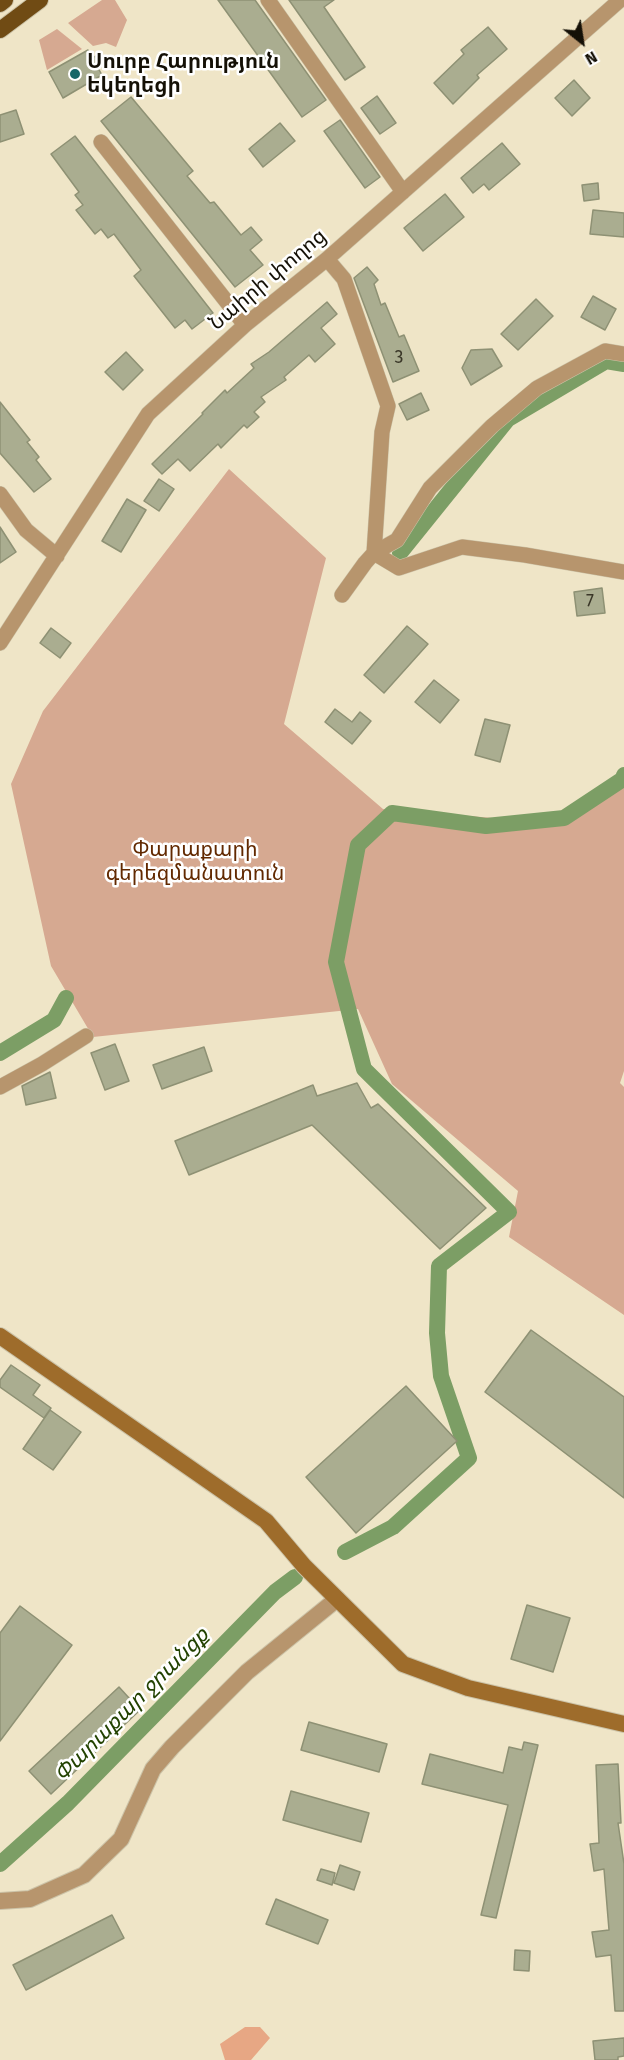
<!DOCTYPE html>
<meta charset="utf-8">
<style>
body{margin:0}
#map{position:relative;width:624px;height:2060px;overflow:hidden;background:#efe5c7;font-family:"Fira Sans",sans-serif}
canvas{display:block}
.north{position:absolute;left:552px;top:12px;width:60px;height:60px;-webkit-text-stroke:4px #fff;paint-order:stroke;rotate:150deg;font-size:16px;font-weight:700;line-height:24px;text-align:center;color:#141006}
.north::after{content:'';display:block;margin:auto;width:21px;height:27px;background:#141006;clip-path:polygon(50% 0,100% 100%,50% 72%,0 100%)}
</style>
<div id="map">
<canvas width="624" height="2060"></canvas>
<div class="north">N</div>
</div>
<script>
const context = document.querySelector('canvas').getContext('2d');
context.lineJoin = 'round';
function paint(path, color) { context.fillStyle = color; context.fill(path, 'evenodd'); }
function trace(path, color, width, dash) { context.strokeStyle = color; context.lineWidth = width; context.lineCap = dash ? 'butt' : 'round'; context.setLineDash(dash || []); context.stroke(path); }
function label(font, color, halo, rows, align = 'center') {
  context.font = font + ' "Fira Sans","Noto Sans Armenian",sans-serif'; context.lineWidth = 5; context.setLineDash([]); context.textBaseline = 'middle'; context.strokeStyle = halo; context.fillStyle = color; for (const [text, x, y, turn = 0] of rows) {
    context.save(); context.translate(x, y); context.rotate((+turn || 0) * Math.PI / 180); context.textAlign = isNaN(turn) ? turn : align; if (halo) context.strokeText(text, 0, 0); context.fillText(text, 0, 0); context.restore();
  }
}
paint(new Path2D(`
 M102,0H115L127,20L116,47L106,43L93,46L68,23Z
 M57,29L82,49L47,70L39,40Z
 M229,469L326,558L284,724L383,809L567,824L624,785V1071L620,1083L624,1087V1315L509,1237L518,1191L392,1084L358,1009L93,1037L51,966L11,784L43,711Z`), '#d6a991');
paint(new Path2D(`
 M245,2027H260L270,2038L251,2060H225L220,2044Z`), '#e7a784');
trace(new Path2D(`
 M400,553L508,419L606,361L624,364
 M0,1053L54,1020L66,998
 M345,1552L393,1527L469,1458L441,1376L437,1333L439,1266L509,1212L364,1069L336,962L358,845L392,813L486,826L564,818L623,779L624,775
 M0,1864L68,1803L275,1592L295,1577`), '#7c9e65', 16);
const building = new Path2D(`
 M218,0H255L326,100L302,117Z
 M289,0H334L324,7L365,67L345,80Z
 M488,27L507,49L477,75L479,78L453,104L434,83L464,54L461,50Z
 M88,50L92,58L100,54L106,64L98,68L102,75L63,98L49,72Z
 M574,80L590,98L572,116L555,98Z
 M377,96L396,123L380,134L361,108Z
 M131,97L193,171L187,176L210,203L214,202L241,235L251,227L262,240L250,250L263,265L235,287L101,121Z
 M16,110L24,134L0,142V115Z
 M340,120L380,177L365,188L324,131Z
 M280,123L295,141L263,167L249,149Z
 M75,136L213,313L192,329L185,320L175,328L134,276L141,270L114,234L108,238L101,229L95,234L76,210L83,205L75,195L79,192L51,154Z
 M502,143L520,164L489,190L484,184L473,193L461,178Z
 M598,183L599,199L584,201L582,185Z
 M445,194L464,217L423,251L404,228Z
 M593,210L624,213V237L590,234Z
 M367,267L378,280L374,284L381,305L385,303L399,337L404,335L419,371L393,382L354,278Z
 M593,296L616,309L605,330L581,317Z
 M536,299L553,316L518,350L501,334Z
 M327,302L337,314L321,328L335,344L315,362L309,355L284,377L286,380L261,397L265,402L254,412L259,417L247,428L244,425L221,448L218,444L190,471L178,459L162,474L152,464L203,414L202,413L225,390L227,393L254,368L251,364L269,352Z
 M492,349L502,366L471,385L462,368L471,350Z
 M126,352L143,370L123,390L105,372Z
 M421,393L429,410L407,420L399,404Z
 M0,402L30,440L27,442L39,457L36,460L51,479L34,492L0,453Z
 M159,479L174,489L159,511L144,501Z
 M127,499L146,510L121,552L102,541Z
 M0,527L16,552L0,563Z
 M602,588L605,613L577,616L574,592Z
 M407,626L428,644L384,693L364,675Z
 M51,628L71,643L60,658L40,643Z
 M434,680L459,700L440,723L415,702Z
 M335,709L352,722L360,712L371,721L352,744L325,722Z
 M485,719L510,725L500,762L475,755Z
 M115,1044L129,1081L105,1090L91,1053Z
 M204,1047L212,1071L162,1089L153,1065Z
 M50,1072L56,1098L26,1105L22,1086Z
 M357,1083L371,1108L378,1104L486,1208L440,1249L312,1125L189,1175L175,1141L313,1085L317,1096Z
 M531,1330L624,1397V1498L485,1392Z
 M11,1365L40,1385L33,1395L51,1408L44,1418L0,1387V1380Z
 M406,1386L457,1441L356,1533L306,1477Z
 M50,1410L81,1432L53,1470L23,1449Z
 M527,1605L570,1618L553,1672L511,1659Z
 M20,1606L72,1645L0,1741V1633Z
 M119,1687L140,1710L51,1794L29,1771Z
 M309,1722L387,1744L379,1772L301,1750Z
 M524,1742L538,1745L496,1918L481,1915L508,1805L422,1784L430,1754L503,1773L509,1747L522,1750Z
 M618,1764L621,1823H618L624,1864V2011H615L611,1955L596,1957L592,1932L609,1930L604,1869L594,1871L590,1844L599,1843L596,1765Z
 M291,1791L369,1813L361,1842L283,1820Z
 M340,1865L360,1872L354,1890L334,1883Z
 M321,1869L335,1873L332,1885L317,1880Z
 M276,1899L328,1920L318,1944L266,1924Z
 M112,1915L124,1938L26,1990L13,1965Z
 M515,1950L530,1951L529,1971L514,1970Z
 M624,2038V2056L618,2057V2060H595L593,2041Z`);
paint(building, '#aaad90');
trace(building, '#8e9174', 1.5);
const minor = new Path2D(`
 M268,0L403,192
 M101,142L245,325
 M327,259L344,279L388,406L382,432L374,553L399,568L462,547L525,555L624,572
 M0,494L26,530L57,556
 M342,595L365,563L374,553L397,540L430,488L492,426L537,388L605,351L624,354
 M0,643L148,414L245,325L327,259L620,0
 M0,1087L42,1064L86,1036`);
const tertiary = new Path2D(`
 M0,1901L30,1899L84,1875L121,1839L153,1769L172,1747L247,1672L337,1599`);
const secondary = new Path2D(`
 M0,1336L266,1521L304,1566L403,1664L468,1688L624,1724`);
const trunk = new Path2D(`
 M0,4L5,0
 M0,30L40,0`);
trace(minor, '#ccc3a8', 16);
trace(tertiary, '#ccc3a8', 18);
trace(secondary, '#ccc3a8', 18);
trace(trunk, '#ccc3a8', 18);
trace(minor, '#b7956d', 15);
trace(tertiary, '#b7956d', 16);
trace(secondary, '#9e6c2b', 16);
trace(trunk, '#704b14', 16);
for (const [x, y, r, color] of [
 [75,74,6,"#176667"]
]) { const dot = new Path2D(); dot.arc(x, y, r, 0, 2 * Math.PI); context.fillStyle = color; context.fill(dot); trace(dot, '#fff', 2); }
label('18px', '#3a3728', null, [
 ["3",399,358],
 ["7",590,602]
]);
label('bold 21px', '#141006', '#fff', [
 ["Սուրբ Հարություն",87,62],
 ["եկեղեցի",87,86]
], 'left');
label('21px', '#141006', '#fff', [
 ["Նաիրի փողոց",268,280,-40]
]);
label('21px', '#622900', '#fff', [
 ["Փարաքարի",195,850],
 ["գերեզմանատուն",195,874]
]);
label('italic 22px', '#224201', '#fff', [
 ["Փարաքար ջրանցք",132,1705,-45]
]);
</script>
